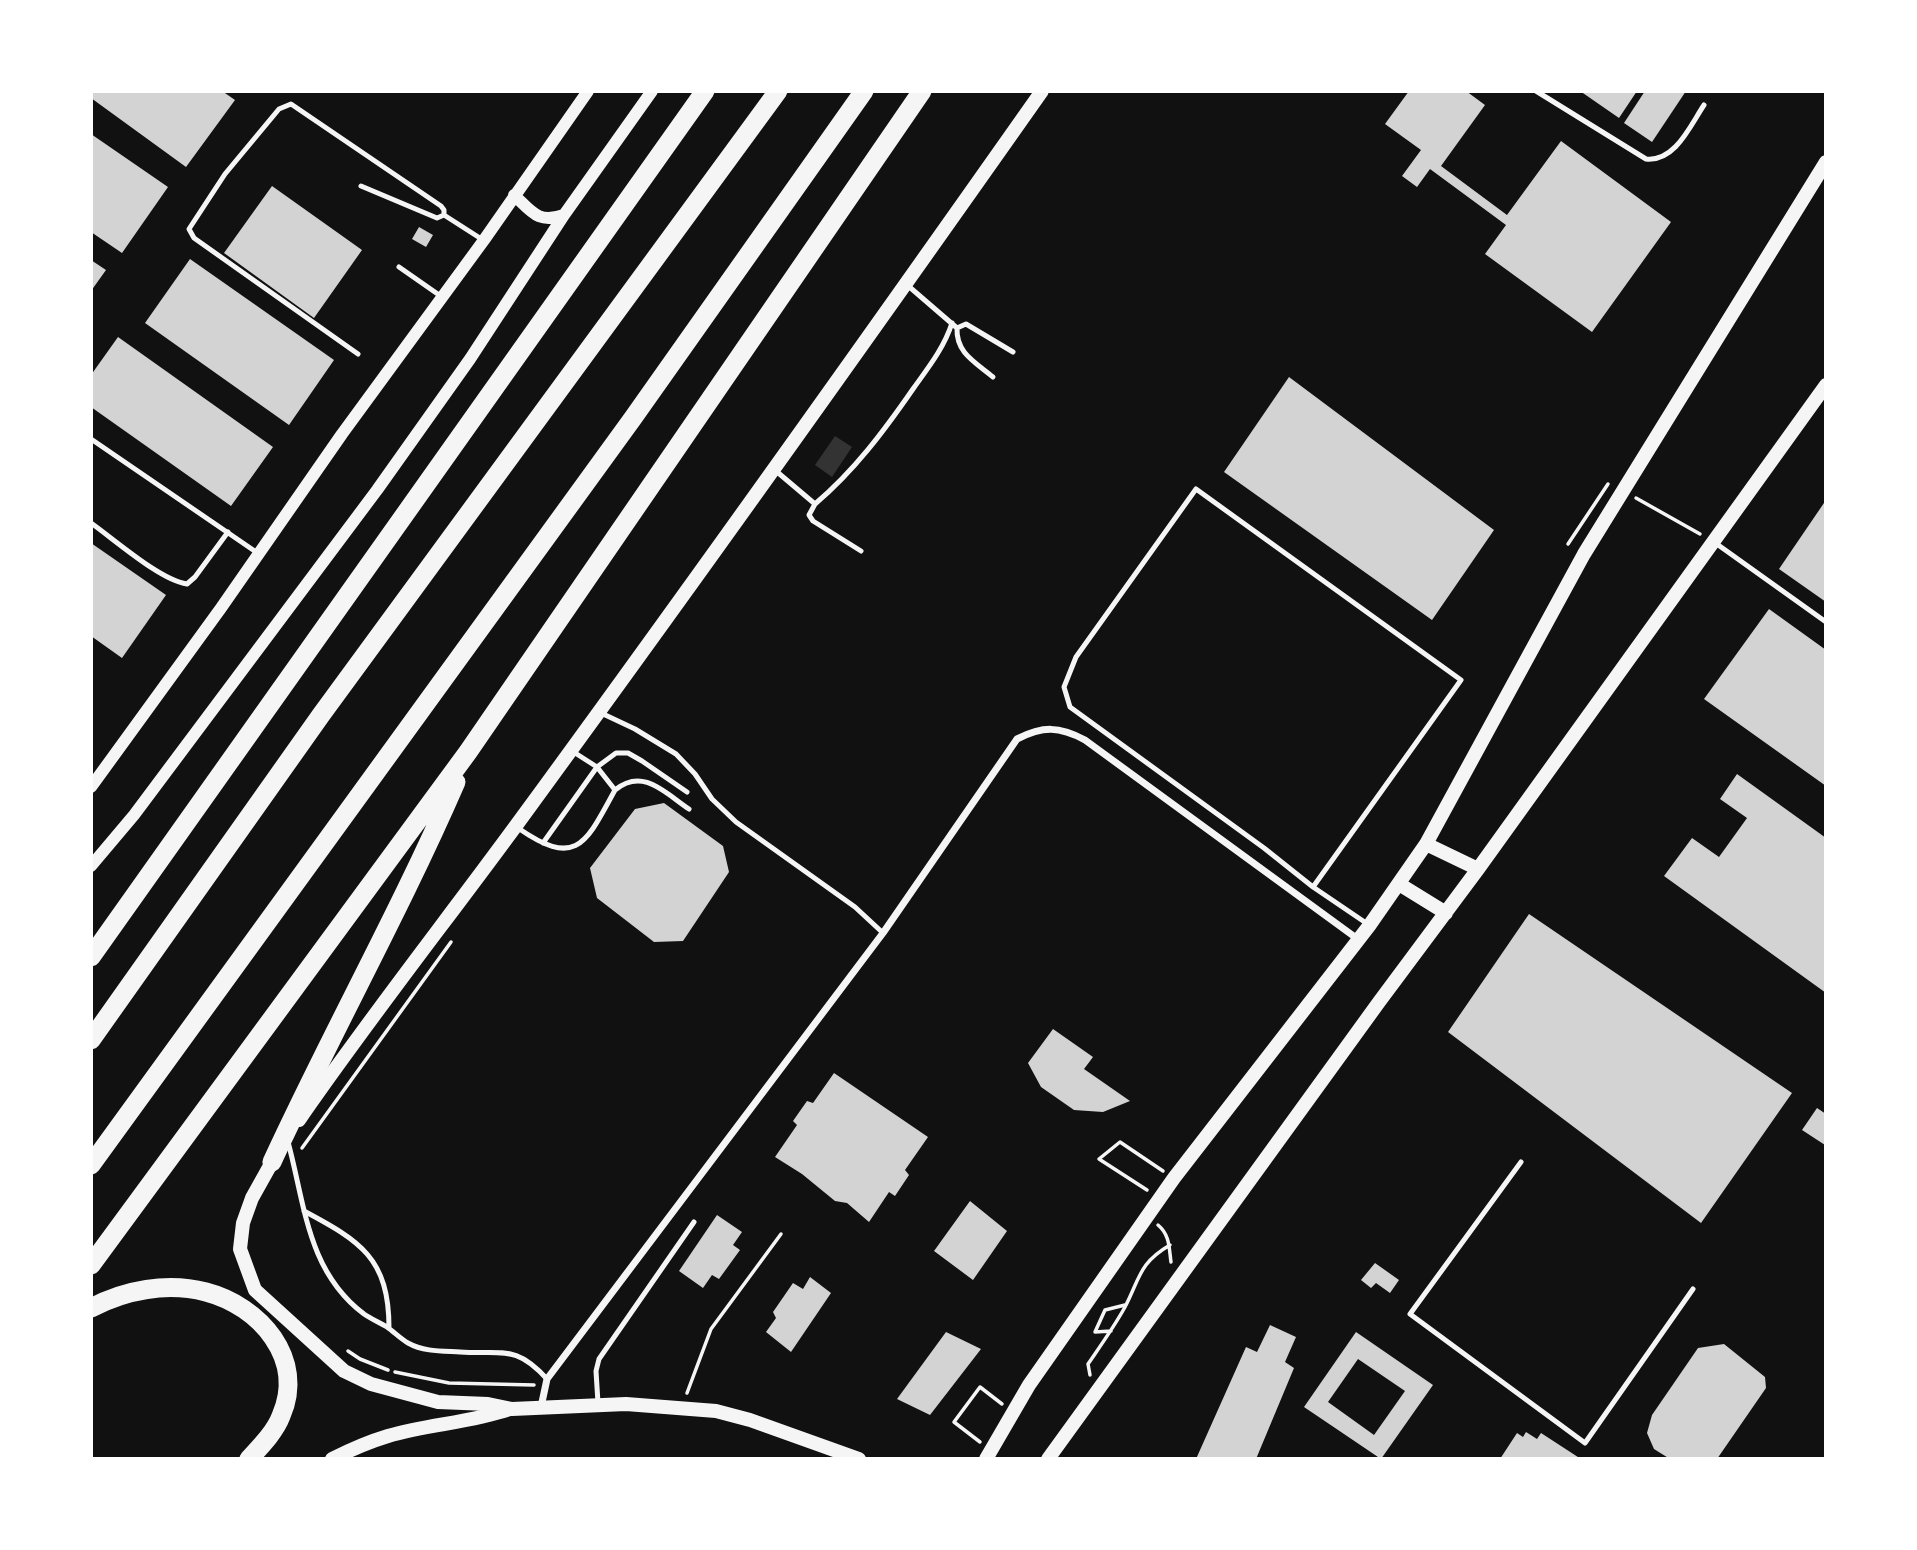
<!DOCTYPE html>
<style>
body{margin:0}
#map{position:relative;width:1917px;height:1550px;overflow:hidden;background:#111;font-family:Lato,sans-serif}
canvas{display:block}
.frame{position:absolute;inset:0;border:93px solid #fff;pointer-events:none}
</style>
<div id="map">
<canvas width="1917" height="1550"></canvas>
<div class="frame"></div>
</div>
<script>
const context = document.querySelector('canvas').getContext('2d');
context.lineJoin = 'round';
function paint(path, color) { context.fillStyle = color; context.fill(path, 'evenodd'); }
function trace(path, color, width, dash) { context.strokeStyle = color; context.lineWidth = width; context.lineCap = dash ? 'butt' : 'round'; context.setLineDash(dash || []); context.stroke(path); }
paint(new Path2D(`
 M835,436L852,447L832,477L815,465Z`), '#333');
paint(new Path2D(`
 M91,91H222L235,100L186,167L91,98Z
 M1409,91H1466L1485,105L1441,166L1507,215L1561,141L1671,222L1592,332L1485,254L1506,225L1430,169L1417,187L1402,176L1421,150L1385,124Z
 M1580,91H1637L1619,118Z
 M1645,91H1686L1652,142L1624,123Z
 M91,134L168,187L122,253L91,232Z
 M272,186L362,250L314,318L224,253Z
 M419,227L433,235L426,247L412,239Z
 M190,259L334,360L289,425L145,323Z
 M91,260L106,270L91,291Z
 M118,337L273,447L231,506L91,407V375Z
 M1289,377L1494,530L1432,620L1224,472Z
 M1826,500V602L1779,569Z
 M91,543L166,595L122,658L91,636Z
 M1769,609L1826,650V786L1704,699Z
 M1737,774L1826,838V993L1664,876L1692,838L1719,857L1747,818L1720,799Z
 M664,803L723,846L729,872L683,941L654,942L597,898L590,868L635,809Z
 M1529,914L1792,1093L1701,1223L1448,1032Z
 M1053,1029L1093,1057L1084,1069L1130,1101L1103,1112L1074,1110L1041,1087L1028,1063Z
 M834,1073L928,1137L905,1170L909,1175L895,1196L889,1192L869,1222L847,1203L835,1201L802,1174L775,1157L797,1125L793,1121L807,1101L813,1103Z
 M1817,1108L1826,1114L1825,1145L1802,1130Z
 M970,1201L1007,1231L973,1280L934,1251Z
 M717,1215L742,1232L733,1245L740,1250L719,1279L712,1275L703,1288L679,1271Z
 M1375,1263L1399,1280L1390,1293L1376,1283L1371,1288L1361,1280Z
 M810,1277L831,1293L791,1352L766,1332L776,1318L773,1312L793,1283L803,1289Z
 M1270,1325L1296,1337L1285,1362L1294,1368L1256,1459H1196L1246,1347L1257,1352Z
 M946,1332L981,1349L930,1415L897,1399Z
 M1356,1332L1433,1385L1381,1459L1304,1407ZM1358,1359L1405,1391L1374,1435L1328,1402Z
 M1724,1344L1765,1377L1766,1388L1717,1459H1670L1654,1449L1647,1433L1652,1415L1698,1348Z
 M1526,1432L1537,1439L1541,1433L1581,1459H1500L1517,1433L1523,1437Z`), '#d3d3d3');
trace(new Path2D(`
 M1636,498L1700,534
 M1568,544L1608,484
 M302,1148L451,942
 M1147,1190L1099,1159L1120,1142L1163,1171
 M1158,1225C1170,1235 1169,1248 1171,1262
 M1111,1331L1095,1332L1105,1310L1125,1305
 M348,1351L360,1359L388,1370
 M395,1372L449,1383L534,1385
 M1090,1375L1088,1364C1101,1345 1114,1327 1125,1307C1140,1278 1139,1263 1170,1245
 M687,1393L711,1329L781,1234
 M980,1442L954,1422L980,1387L1002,1404`), '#f5f5f5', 3.5);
trace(new Path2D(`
 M1536,91L1646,159C1675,162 1690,126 1704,105
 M361,186L437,218L444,215L483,240
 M399,267L442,297
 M906,284L957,328C956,353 975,362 993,377
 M957,328L966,324L1013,352
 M358,354L194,238L189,229L225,174L279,109L291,104L441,206L444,210V215
 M91,439L259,554
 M776,471L815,504C854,471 884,431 913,389C928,368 944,348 952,323
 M815,504L809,515L813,521L861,551
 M91,523C115,540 160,580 187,584L195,577L228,532
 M1714,542L1826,622
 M601,713L635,729L676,754L695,774L712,799L736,822L855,907L883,933
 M615,790C643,767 665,793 689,809
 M518,828C577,869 586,843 615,790L597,767L572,751
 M543,843L597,767L616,753H628L642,761L687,792
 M1313,887L1461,680L1196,489L1076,657L1064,687L1070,707L1264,848L1313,887L1369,925
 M288,1142C305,1204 307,1271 364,1314C371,1319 379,1322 387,1327C394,1332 401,1339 408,1343C424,1352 443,1351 460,1352C503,1355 515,1344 547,1379
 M1521,1162L1410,1314L1585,1443L1693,1289
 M304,1211C360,1241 389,1258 389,1328
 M598,1403L596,1371L599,1359L694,1222`), '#f5f5f5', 5);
trace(new Path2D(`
 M541,1407L547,1379L883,933L1017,739C1043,726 1059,726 1085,740L1359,940`), '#f5f5f5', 7);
trace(new Path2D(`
 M514,195C532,212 538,224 564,215
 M91,787L221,608L342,434L484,240L588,91
 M91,866L134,815L377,490L470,359L564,215L652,91`), '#f5f5f5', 12);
trace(new Path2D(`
 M1426,844L1478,869
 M1399,884L1446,913
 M299,1120C368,1020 443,925 515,827C693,584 868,338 1042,91
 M276,1155L252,1198L243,1223L240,1249L255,1290L344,1371L371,1384L438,1402L488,1404L512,1409L626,1404L716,1411L750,1420L859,1459
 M332,1459C350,1450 368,1442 388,1436C428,1424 470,1423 510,1409
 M986,1459L1029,1385L1174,1178L1369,926L1426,844L1584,554L1826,162
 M1048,1459L1379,1002L1478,869L1826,385`), '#f5f5f5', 14);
trace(new Path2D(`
 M91,957L705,91
 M91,1040L321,715L778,91
 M272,1162C331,1034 400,911 456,782
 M91,1165L633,418L864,91
 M91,1265L468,752L922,91
 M91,1308C125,1290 167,1282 206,1292C260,1306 306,1359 281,1416C275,1432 260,1447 249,1459`), '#f5f5f5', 19);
</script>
